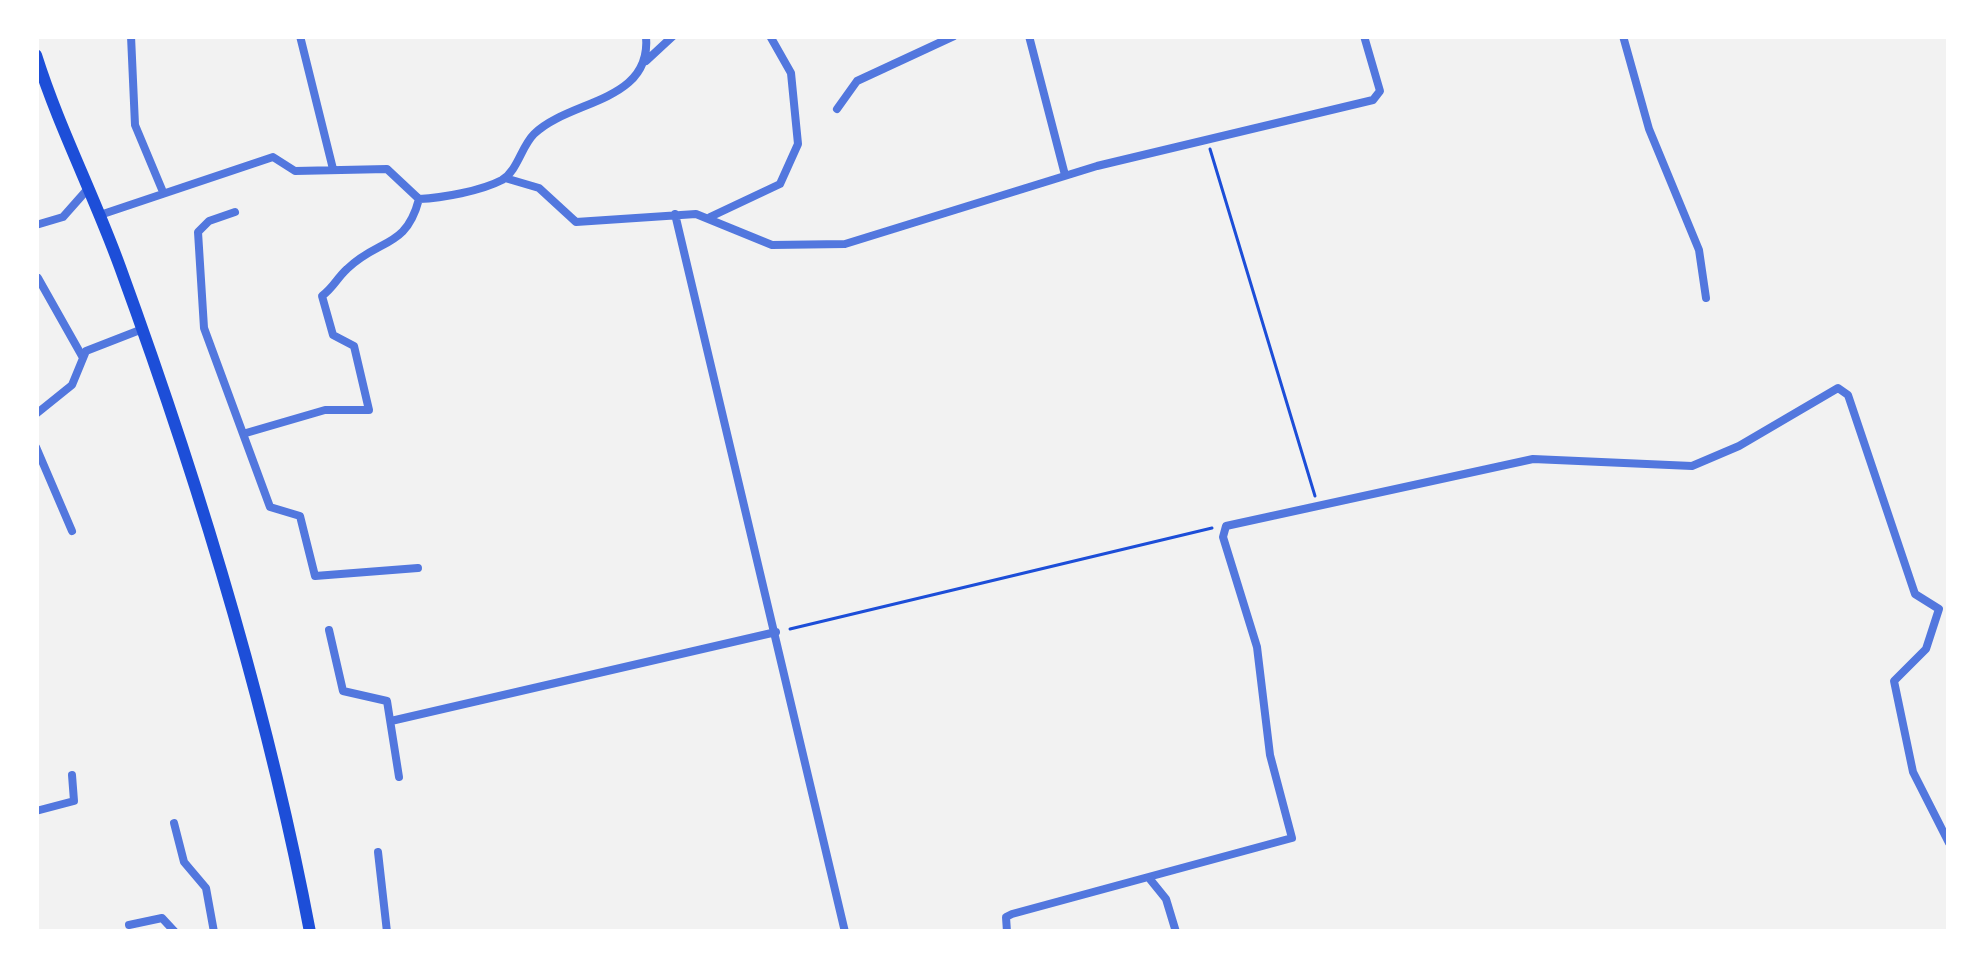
<!DOCTYPE html>
<style>
body{margin:0}
#map{position:relative;width:1985px;height:968px;overflow:hidden;background:#f2f2f2;font-family:"Libre Baskerville",serif}
canvas{display:block}
.frame{position:absolute;inset:0;border:39px solid #fff;pointer-events:none}
</style>
<div id="map">
<canvas width="1985" height="968"></canvas>
<div class="frame"></div>
</div>
<script>
const context = document.querySelector('canvas').getContext('2d');
context.lineJoin = 'round';
function trace(path, color, width, dash) { context.strokeStyle = color; context.lineWidth = width; context.lineCap = dash ? 'butt' : 'round'; context.setLineDash(dash || []); context.stroke(path); }
trace(new Path2D(`
 M1210,149L1315,496
 M790,629L1212,528`), '#1d4ed8', 3);
trace(new Path2D(`
 M131,36L135,125L163,192
 M300,36L333,169
 M1029,36L1065,175
 M1623,36L1649,129L1699,250L1706,298
 M646,61L673,36
 M837,109L857,81L954,36
 M505,178L539,188L576,222L696,214L772,245L845,244L1097,166L1373,100L1380,91L1364,36
 M235,212L209,221L198,232L204,328L270,507L300,516L315,576L418,568
 M675,214L845,932
 M100,215L273,157L295,171L387,169L419,199C442,198 481,191 502,180C518,170 521,147 534,134C570,99 652,103 646,36
 M710,217L780,184L798,144L791,73L770,36
 M36,225L63,217L86,191
 M38,278L82,356
 M36,414L72,385L86,351L140,330
 M246,433L325,410H369L354,346L333,335L322,296C334,287 337,278 347,269C379,238 406,249 419,199
 M36,447L72,531
 M329,630L343,691L387,701L399,777
 M391,721L776,632
 M36,811L74,801L72,775
 M174,823L184,862L206,888L214,932
 M378,852L387,932
 M1149,878L1166,899L1176,932
 M129,925L162,918L175,932
 M1007,932L1006,917L1012,914L1292,838L1270,755L1257,647L1223,537L1226,526L1533,459L1692,466L1739,446L1838,388L1848,395L1915,594L1939,609L1926,649L1894,681L1913,772L1949,843`), '#5277de', 8);
trace(new Path2D(`
 M36,55C59,128 94,195 120,267C199,483 267,705 310,932`), '#1d4ed8', 12);
</script>
